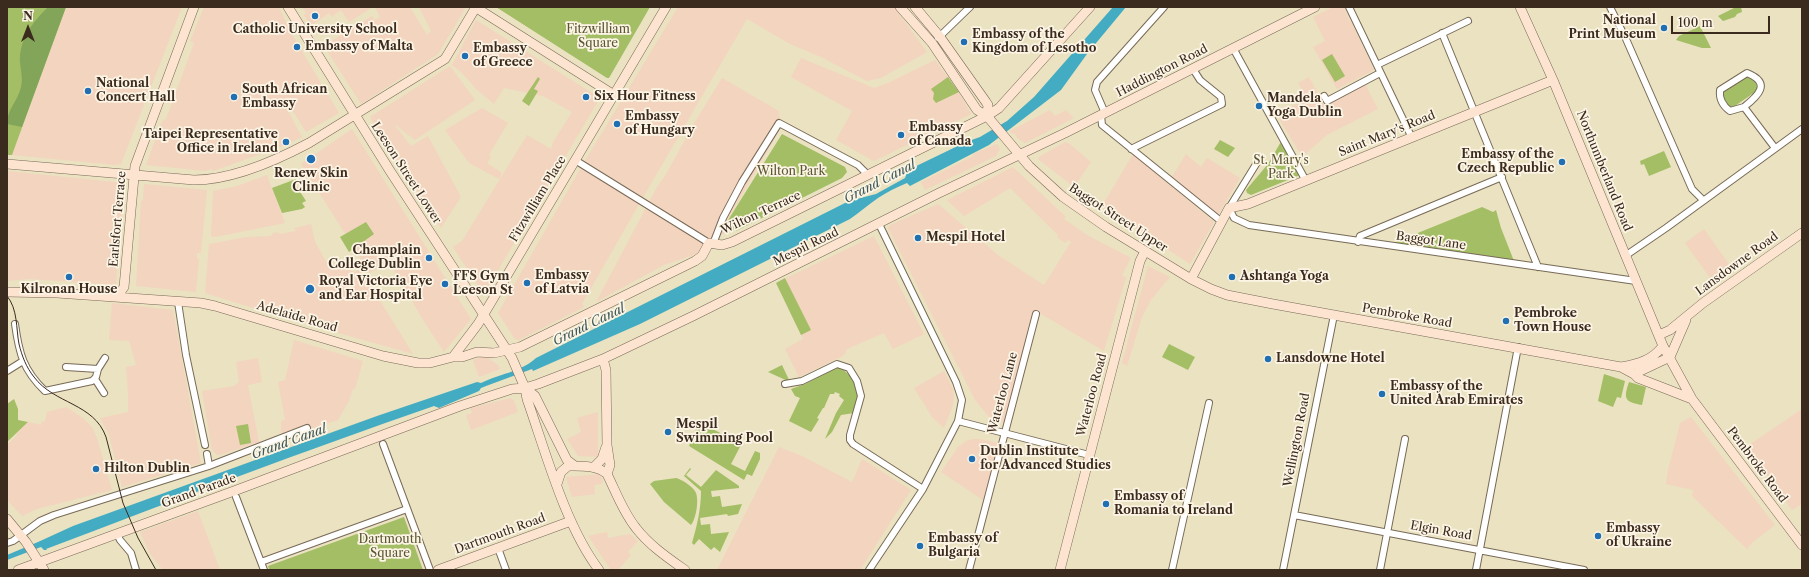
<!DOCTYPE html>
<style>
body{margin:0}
#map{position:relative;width:1809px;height:577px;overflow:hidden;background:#eae2c0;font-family:"Libre Caslon Text",serif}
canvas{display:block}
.frame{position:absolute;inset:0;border:8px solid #3b2a1e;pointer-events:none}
.north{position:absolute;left:8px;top:8px;width:40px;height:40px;-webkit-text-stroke:3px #fcf5e5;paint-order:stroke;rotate:0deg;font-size:11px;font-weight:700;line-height:16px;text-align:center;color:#3b2a1e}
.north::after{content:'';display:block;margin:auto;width:14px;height:18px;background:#3b2a1e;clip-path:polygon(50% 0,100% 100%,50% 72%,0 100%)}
.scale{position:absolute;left:1671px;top:16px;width:99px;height:18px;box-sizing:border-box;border:2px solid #3b2a1e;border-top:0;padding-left:5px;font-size:12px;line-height:14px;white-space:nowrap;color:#3b2a1e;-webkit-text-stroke:3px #fcf5e5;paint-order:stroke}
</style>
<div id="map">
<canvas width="1809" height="577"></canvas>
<div class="frame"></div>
<div class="north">N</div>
<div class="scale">100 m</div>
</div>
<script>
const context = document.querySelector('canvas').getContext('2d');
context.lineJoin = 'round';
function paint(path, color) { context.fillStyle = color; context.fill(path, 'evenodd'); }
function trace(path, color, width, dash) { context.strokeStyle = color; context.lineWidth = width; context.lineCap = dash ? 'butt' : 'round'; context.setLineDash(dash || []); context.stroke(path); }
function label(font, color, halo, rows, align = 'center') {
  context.font = font + ' "Libre Caslon Text",serif'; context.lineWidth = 3.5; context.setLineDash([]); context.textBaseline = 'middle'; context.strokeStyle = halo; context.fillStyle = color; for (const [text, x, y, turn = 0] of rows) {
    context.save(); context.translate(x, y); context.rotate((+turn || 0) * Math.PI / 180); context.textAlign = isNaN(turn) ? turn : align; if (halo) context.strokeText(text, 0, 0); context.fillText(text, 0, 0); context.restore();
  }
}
paint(new Path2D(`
 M66,7H182L121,164L115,165L12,155Z
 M204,7H279L291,33L339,113L306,132L291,108L287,109L302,137L283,146L213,171L212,169L206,171L146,165L162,121L166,119L194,43L190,41Z
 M302,7H373L349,22L341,10L332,17L329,13L311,26L304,15L306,13Z
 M375,7H410L427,35L431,31L419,7H466L438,54L361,104L324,46L372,16L375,20L380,17Z
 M678,7H894L927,52L881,78L867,81L821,57L790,44L747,19L638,206L582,304L584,307L519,340L515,339L498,313L583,164Z
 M1333,7H1344L1349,19L1348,20L1351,21L1374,70L1337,89L1313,47L1325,41L1313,17Z
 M476,20L600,98L487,289L483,291L480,289L453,247L462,241L527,135L551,149L553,142L572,112L543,96L504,88L494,104L476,89L463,74L452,65Z
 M801,58L874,88L888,83L935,60L959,92L971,114L874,161L836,140L852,111L791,77Z
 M450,66L475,100L415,140L394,124L411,146L428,136L461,197L441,228L370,117Z
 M1309,77L1324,105L1365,84L1378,109L1327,135L1302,157L1277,115L1307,98L1298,83Z
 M722,78L779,111L780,120L776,129L779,131L725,224L727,231L694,255L664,265L596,302L657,187L665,176L686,138L687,132L693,125Z
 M482,108L508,123L489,155L491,157L487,163L502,173L499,179L469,163L445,130Z
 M1050,110L1055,116L1066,110L1074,118L1025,143L1017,138L1015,133L1013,134L1010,131Z
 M352,129L471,319L444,352L423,320L389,261L370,273L301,164Z
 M1065,142L1070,144L1091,162L1074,187L1038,159L1039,157Z
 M997,144L1000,149L996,156L925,190L921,182L973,156V154Z
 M1133,154L1214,222L1190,264L1102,206Z
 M1186,154L1201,167L1207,158L1240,178L1218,215L1171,178Z
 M1013,167L1066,217L1064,219L1087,235L1131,258L1122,275L1126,278L1104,351L1041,314L1033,316L1003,423L989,417L975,400L888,228L890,225L938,204L998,255L1044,285L1071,242L1068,240L1065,243L1057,237L1058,235L1010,188L964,216L947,200Z
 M7,171L125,183L116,285L29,279L7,281Z
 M267,175L285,223L215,237L211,236L213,191L237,186Z
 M144,184L207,190L201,253H197V259H199L196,292L136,286L141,201L143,200Z
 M311,224L315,242L327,263L355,272L360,268L413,354L282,317L205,293L209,244L247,237L271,236L273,233L277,232L280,234L296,231L294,228Z
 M1704,229L1734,271L1715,285L1685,243Z
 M874,236L924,334L893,349L884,333L847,349L845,354L841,357L799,377L785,349L803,339L776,283Z
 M1148,266L1170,277L1151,300L1142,317L1127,366L1122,363Z
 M112,303L173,310L201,463L122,487L109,435L100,418L128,412V393L126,367L136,365L129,341L109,340Z
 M294,340L363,361L355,389H353L349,401L338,420L305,431L303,427L281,434V421L285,420L278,382L285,380Z
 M485,356L498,365L500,369L479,377L473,360Z
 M258,358L262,382L248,385L259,442L220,455H217L212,450L202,391L234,386L239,382L236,362Z
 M944,371L953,389L954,397L952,408L944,428L932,417L914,388Z
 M511,398L514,401L518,412L471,430L466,415L472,413L470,408Z
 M66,407L83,418L92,427L97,438L112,490L37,509L22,516L7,500V445L17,435L16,434L28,422L41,425L42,421L45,422L47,412Z
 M1802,409V504L1792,510L1746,447Z
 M598,412V457L578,456L567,439L581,432L577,418Z
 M1691,417L1775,525L1753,542L1747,549L1692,496L1693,490L1666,484L1668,470L1680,423Z
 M973,439H979L999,443L983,500L941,472L958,447L966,441Z
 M779,447L802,456L852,482L862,459L911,490L860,570H717Z
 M600,474L603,482L601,484L594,485L595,494L572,497L566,477Z
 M198,511L220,570H163L150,554L140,532Z
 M607,532L608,538L630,534L638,541L628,552L631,555L618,570H611L588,536Z`), '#f3d4bf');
paint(new Path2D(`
 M7,7H66L12,155H7Z
 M496,7H650L609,78H607Z
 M1736,7H1741L1742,12L1737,14L1735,17L1723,21L1718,16Z
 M1700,26L1711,48H1702L1676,40L1679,36Z
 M1332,54L1345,76L1335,82L1322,60Z
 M1746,75L1754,79L1758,90L1732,108C1726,105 1722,98 1722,91Z
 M538,77L540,79L534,89L538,91L529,106L522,101Z
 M948,77L959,92L936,103L933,99L934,93L931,89Z
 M782,134L845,167L847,172L842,178L736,231L728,227L727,222L730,217Z
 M1220,140L1235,148L1228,157L1214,149Z
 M1282,140L1300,175L1251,195L1247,193L1246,190L1268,164Z
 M1664,151L1671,167L1649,176L1644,164L1641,165L1640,161Z
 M296,179L297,182L295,184L306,201L302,203L305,207L302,209L282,213L272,188Z
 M1482,207L1493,212L1496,210L1501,228L1514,261L1393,243Z
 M366,222L374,234L349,252L340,237Z
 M785,278L811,330L801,335L776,283Z
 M1169,344L1195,357L1188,370L1162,357Z
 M782,365L790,382L768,372Z
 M837,367C847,370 855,380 858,390C860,398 856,406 854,413L841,415L832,432L825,439L836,413L844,400L839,396L840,394L835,392L834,394H830L824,408H823L817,418L819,419L811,432L789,421L800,398L795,396L791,389L805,384Z
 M1604,374L1625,381L1621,398L1617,397L1613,407L1598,401Z
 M1629,382L1646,387L1642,405C1625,402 1623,399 1629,382Z
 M14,399L18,409V420L28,422L7,442V404Z
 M697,421L732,439V440L741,445L731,464L745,471L755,451L760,453V459L752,476L747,474L744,480L689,446L698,425Z
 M248,424L251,443L240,445L236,426Z
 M690,468L691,469L686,475L701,487L716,470L739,486V488L711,491L712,497L720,496L722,507L742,504L738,514L728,516L727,514L700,518L701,525L710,524L711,534L729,532L720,552L714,547L711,550L699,539L694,545L692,543C697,526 701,509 701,491L684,476Z
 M676,478C681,479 694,487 696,493C699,501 696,519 691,525L664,502L650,484L654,481Z
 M404,517L423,570H269L268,566Z`), '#a3be65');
paint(new Path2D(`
 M48,7H66L22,127L7,124C7,109 18,101 21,87C23,79 21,71 20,63C19,39 32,23 48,7Z`), '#82a55a');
paint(new Path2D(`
 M1113,7H1126L1087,54L1061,90L989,145L910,186L907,183C897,187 887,192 878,198C868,205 860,212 850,219L640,324L533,371L532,369L486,386L481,388L479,391L439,408L434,406C304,451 175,500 46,549L47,550H44L41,547L7,560V555L38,542L73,526L377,416L477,382L481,383C499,374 521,372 536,358L849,201L876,194L905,178L908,170L966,142L980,137L1007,121L1034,97Z`), '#43acc2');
const street = new Path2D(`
 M1349,7L1412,138
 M1610,7L1626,39L1692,189L1703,200
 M1442,33L1538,267
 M938,38L970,7
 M1233,48L1306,181
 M1377,65L1468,21
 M1324,96L1327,101L1380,73
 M1744,107L1730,111C1723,106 1719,99 1720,90L1747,73C1772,83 1758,96 1744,107L1775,148
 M1105,113L1095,90L1097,82L1164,7
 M1101,115L1102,125L1222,222
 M1131,149L1222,104L1221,97L1200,80L1193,69
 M575,160L709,243
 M1258,161L1229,208L1234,218L1249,225L1636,281
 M1358,242L1360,236L1502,177
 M713,244L723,218L742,182L779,123L858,165L867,174
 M1625,256L1666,228L1802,129
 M178,302L186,355L205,445
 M15,324C19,353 23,370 45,391L92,381L96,377L98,369L66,367
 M98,369L105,358
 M7,371L23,361
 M95,379L104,393
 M785,384L802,381L837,364L849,368L857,381L861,396L850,435V440L853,444L923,489
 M958,421L1089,455
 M383,444L430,570
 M207,454L209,466
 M236,497L264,570
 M1294,515L1584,570
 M117,534L120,540L131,553L136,570
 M7,543L13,541L40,521L54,515L209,466L307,428
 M498,548L506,570
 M261,562L407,509
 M869,570L923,489L958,421L962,400L956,382L879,224
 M969,570L1036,314
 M1172,570L1209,403
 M1283,570L1334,315
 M1380,570L1405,439
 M1476,570L1518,347`);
const secondary = new Path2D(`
 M288,7L390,171L512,358L525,388L527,399C546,453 565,525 599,570
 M475,7L614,95
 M900,7L932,43L977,110L987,116L1029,166L1063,197L1106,227L1191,279L1211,289L1227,295L1273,304L1621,367L1634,374L1638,378L1692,399
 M915,7L940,37L986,102L988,105L987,116
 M1520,7L1553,80L1663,346L1692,399L1802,545
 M7,164L194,180C231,180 277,160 309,143L445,59L476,7
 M1191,279L1229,208L1248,204L1553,80
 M7,292L57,293L201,303L215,306L383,356L418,363H430L453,357H462L477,352L494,353L520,347L695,261L702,256L709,243L722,245L732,242L987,116L999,108L1090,7
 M117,297L124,287L135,166L194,7
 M1659,335L1670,330L1703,303L1802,233
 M453,357L478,324L490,304L666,7
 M1670,357L1686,320
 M603,359L606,370L607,445L610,465L607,474
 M1621,367C1639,364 1652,360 1663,346
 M1634,374L1670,357
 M525,388L535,396L567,460L575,466
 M594,467L602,459L606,447
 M557,484L561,472L568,466C580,466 597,465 607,474C616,492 623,512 636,528C649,545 668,558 685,570
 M7,519L26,542L44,570
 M18,570L234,491L460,406L512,389L525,388L538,384L603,359L693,316L939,193L1065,133L1315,7
 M438,570L571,521
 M1060,570L1140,261L1145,251`);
trace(street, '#786a57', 8);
trace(secondary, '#786a57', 10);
trace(street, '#fff', 6);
trace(secondary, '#fde4d1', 9);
trace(new Path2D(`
 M7,296C18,309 16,329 19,344C22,356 26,367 34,377C54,404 94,403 106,437L123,503L138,538L156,570`), '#3b2a1e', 1);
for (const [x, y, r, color] of [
 [315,16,4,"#1f6fb2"],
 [1664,28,4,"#1f6fb2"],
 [964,42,4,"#1f6fb2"],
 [297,47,4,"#1f6fb2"],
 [465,56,4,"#1f6fb2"],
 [88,91,4,"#1f6fb2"],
 [234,97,4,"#1f6fb2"],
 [586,97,4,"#1f6fb2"],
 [1259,106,4,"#1f6fb2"],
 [617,124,4,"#1f6fb2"],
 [901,135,4,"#1f6fb2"],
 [286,142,4,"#1f6fb2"],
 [311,159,5,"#1f6fb2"],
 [1562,162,4,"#1f6fb2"],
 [918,238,4,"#1f6fb2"],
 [429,258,4,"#1f6fb2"],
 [69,277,4,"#1f6fb2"],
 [1232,277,4,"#1f6fb2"],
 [527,283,4,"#1f6fb2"],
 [445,284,4,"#1f6fb2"],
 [310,289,5,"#1f6fb2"],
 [1506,321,4,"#1f6fb2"],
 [1268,359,4,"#1f6fb2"],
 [1382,394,4,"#1f6fb2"],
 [668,432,4,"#1f6fb2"],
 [972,459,4,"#1f6fb2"],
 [96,469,4,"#1f6fb2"],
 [1106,504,4,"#1f6fb2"],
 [1598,536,4,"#1f6fb2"],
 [920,546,4,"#1f6fb2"]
]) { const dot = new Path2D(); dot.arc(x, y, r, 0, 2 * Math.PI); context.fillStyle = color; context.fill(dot); trace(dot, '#fcf5e5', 1.5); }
label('bold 12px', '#3b2a1e', '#fcf5e5', [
 ["National",1656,21,"right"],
 ["Print Museum",1656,35,"right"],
 ["Catholic University School",315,30,"center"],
 ["Embassy of the",972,35],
 ["Kingdom of Lesotho",972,49],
 ["Embassy of Malta",305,47],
 ["Embassy",473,49],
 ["of Greece",473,63],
 ["National",96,84],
 ["Concert Hall",96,98],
 ["South African",242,90],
 ["Embassy",242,104],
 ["Six Hour Fitness",594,97],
 ["Mandela",1267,99],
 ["Yoga Dublin",1267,113],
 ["Embassy",625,117],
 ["of Hungary",625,131],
 ["Embassy",909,128],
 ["of Canada",909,142],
 ["Taipei Representative",278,135,"right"],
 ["Office in Ireland",278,149,"right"],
 ["Embassy of the",1554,155,"right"],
 ["Czech Republic",1554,169,"right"],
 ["Renew Skin",311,174,"center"],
 ["Clinic",311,188,"center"],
 ["Mespil Hotel",926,238],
 ["Champlain",421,251,"right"],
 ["College Dublin",421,265,"right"],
 ["Embassy",535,276],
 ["of Latvia",535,290],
 ["FFS Gym",453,277],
 ["Leeson St",453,291],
 ["Ashtanga Yoga",1240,277],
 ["Royal Victoria Eye",319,282],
 ["and Ear Hospital",319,296],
 ["Kilronan House",69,290,"center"],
 ["Pembroke",1514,314],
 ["Town House",1514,328],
 ["Lansdowne Hotel",1276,359],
 ["Embassy of the",1390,387],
 ["United Arab Emirates",1390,401],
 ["Mespil",676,425],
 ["Swimming Pool",676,439],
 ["Dublin Institute",980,452],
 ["for Advanced Studies",980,466],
 ["Hilton Dublin",104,469],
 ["Embassy of",1114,497],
 ["Romania to Ireland",1114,511],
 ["Embassy",1606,529],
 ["of Ukraine",1606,543],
 ["Embassy of",928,539],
 ["Bulgaria",928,553]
], 'left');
label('12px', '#5a5633', '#fcf5e5', [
 ["Fitzwilliam",598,30],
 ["Square",598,44],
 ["St. Mary's",1281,161],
 ["Park",1281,175],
 ["Wilton Park",791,172],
 ["Dartmouth",390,540],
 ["Square",390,554]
]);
label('12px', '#3b2a1e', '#fcf5e5', [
 ["Haddington Road",1162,71,-27],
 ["Saint Mary's Road",1387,134,-22],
 ["Northumberland Road",1604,171,68],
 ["Leeson Street Lower",406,173,57],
 ["Fitzwilliam Place",538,199,-59],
 ["Wilton Terrace",761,213,-25],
 ["Baggot Street Upper",1118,218,33],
 ["Earlsfort Terrace",118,219,-85],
 ["Baggot Lane",1431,241,8],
 ["Mespil Road",806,247,-26],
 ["Lansdowne Road",1737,264,-36],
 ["Pembroke Road",1407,316,10],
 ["Adelaide Road",297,317,16],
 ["Waterloo Lane",1003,393,-75],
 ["Waterloo Road",1092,395,-75],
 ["Wellington Road",1297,440,-79],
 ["Pembroke Road",1757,465,53],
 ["Grand Parade",199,491,-20],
 ["Elgin Road",1441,531,10],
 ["Dartmouth Road",500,534,-20]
]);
label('italic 13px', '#3e5857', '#fcf5e5', [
 ["Grand Canal",880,182,-27],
 ["Grand Canal",589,325,-26],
 ["Grand Canal",289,442,-20]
]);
</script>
